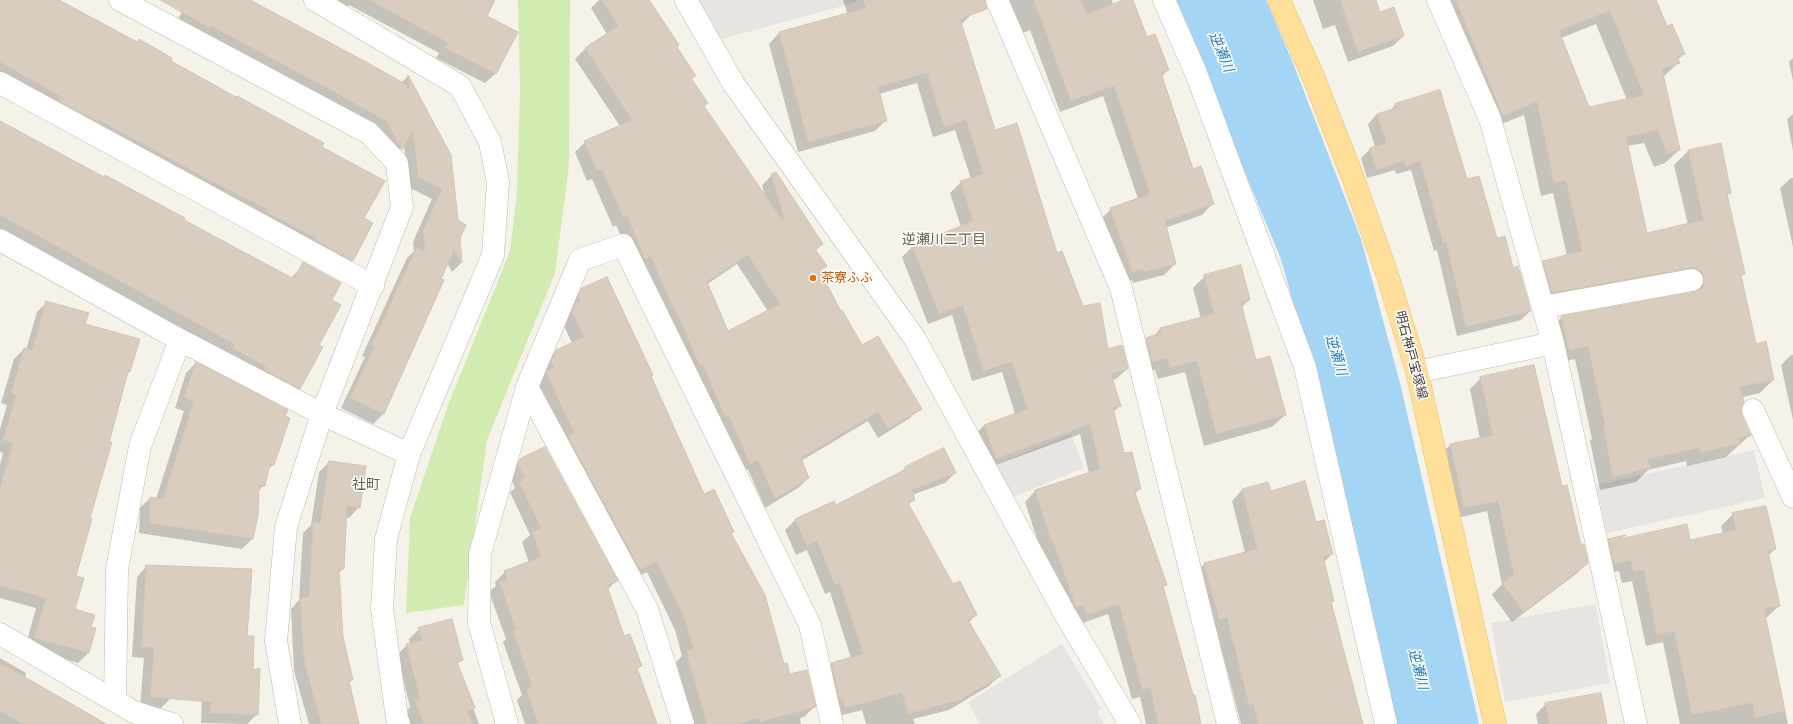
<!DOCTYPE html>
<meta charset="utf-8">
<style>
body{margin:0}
canvas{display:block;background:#f5f2ea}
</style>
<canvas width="1793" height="724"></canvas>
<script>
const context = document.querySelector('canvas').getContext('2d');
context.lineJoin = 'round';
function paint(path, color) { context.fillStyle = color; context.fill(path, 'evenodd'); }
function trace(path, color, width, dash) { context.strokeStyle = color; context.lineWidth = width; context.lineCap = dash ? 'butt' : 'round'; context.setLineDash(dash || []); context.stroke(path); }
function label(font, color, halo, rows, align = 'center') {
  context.font = font + ' Raleway,"Noto Sans JP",sans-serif'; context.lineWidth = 3; context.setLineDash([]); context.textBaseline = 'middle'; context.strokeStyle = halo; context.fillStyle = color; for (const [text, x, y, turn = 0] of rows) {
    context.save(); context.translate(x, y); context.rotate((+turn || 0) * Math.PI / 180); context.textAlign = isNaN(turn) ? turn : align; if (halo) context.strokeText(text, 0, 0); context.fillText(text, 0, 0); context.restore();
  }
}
paint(new Path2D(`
 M518,0H570L569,166L555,273L487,440L464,605L406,613L410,518L448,405L510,251L517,193L520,88Z`), '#d2ebb1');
paint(new Path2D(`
 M695,0H856L857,2L718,40Z
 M1071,434L1084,468L1010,498L997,464Z
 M1754,450L1765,498L1607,533L1596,485Z
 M1596,604L1610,683L1505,702L1491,623Z
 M1062,644L1101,708L1097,712L1104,724H980L968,702Z`), '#e7e4e1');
paint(new Path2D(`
 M1173,0H1266L1291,58L1361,239L1400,383L1479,724H1396L1326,422L1281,259Z`), '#a4d5f4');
paint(new Path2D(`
 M0,0H59L137,42L139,40L169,61L321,147L363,218L352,260L342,270L0,77Z
 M189,0H247L401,83L408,76L459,238L461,263L452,272L447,263L383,414L373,424L341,408L365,357L362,356L407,258L414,251L413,242L432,199L408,187L404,144L391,159L175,24Z
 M333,0H481L485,16L516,32L495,74L485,83L436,58L439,53L349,5L347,7Z
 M599,0H649L678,45L676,47L695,76L691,80L703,106L765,196L762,185L772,175L822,244L815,251L825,266L820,272L840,312L862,346L920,408L910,418L878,438L868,421L801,461L808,478L798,488L765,508L748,469L740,473L635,269L616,225L613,227L592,179L587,181L575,152L585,142L620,126L575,59L585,49L607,34L591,8ZM737,264L768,311L727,332L706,285Z
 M843,0H967L972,14L961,25L994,132L1083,307L1107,351L1127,369L1116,379L1112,380L1120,406L1113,412L1123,454L1140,489L1134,494L1166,584L1162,588L1200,724H1146L1140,697L1132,699L1108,614L1077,625L1066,617L1043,550L1041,551L1025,502L1035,491L1089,474L1080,434L985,469L974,436L984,425L1015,414L1002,372L972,381L952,315L928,324L902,257L912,247L961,227L950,193L961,182L971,179L955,130L933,137L917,83L879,94L886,120L875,131L798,152L769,44L779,33L848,15Z
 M1006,0H1112L1113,5L1126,0H1132L1146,38L1168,70L1161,77L1193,170L1213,203L1202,215L1165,228L1175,264L1164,275L1133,283L1132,280L1121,282L1100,220L1111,209L1138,199L1103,96L1060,112L1030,30L1020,34Z
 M1313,0H1375L1379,13L1403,36L1393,46L1348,62L1335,25L1323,29Z
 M1437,0H1655L1666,28L1684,54L1677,60L1678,63L1663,77L1679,150L1665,163L1654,167L1644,143L1627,146L1646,234L1688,225L1674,165L1688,151L1720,144L1730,193L1726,197L1743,274L1740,277L1755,345L1773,380L1760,393L1742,397L1740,408L1741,415L1750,435L1726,457L1687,466L1686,461L1648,470L1636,482L1600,490L1590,441L1592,439L1575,359L1555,363L1548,331L1562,317L1691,294V291L1688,286L1538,306L1530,275L1543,261L1567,256L1553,193L1541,196L1524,115L1489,129ZM1596,24L1627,100L1588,108L1561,38Z
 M1793,58V81L1789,62Z
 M1439,91L1467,180L1512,269L1530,311L1521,320L1457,336L1437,250L1434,251L1411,170L1396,174L1395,170L1367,178L1361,158L1370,149L1375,147L1368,124L1377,114L1390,111L1395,105Z
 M1793,114V151L1787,119Z
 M0,121L51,150L291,278L304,264L331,300L318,345L299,388L289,398L0,231Z
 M1791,178H1793V247L1780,188Z
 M1205,276L1249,300L1241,308L1255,361L1285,415L1272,427L1204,446L1185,372L1158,379L1155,370L1140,374L1134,351L1147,339L1153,337L1160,329L1201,319L1193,288Z
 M582,290L650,377L704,495L732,532L730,534L783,665L789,676L814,707L804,717L800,718L801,724H694L676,662L682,656L675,630L647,572L630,580L537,384L546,361L557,351L572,343L562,322L572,300Z
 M47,302L84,325L129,372L127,375L75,576L74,610L90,627L95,629L88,653L78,663L25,648L36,608L0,598V465L3,453L0,452V429L7,405L1,403L14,359L24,349L26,350L37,312Z
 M1791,355H1793V420L1781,365Z
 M196,363L289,418L273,465L267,470L264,485L258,491L252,539L242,549L139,533L140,508L150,498L156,499L184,411L175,408L186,373Z
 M1481,378L1562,487L1587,563L1576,574L1512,622L1492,595L1502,584L1487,511L1453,519L1439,456L1450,445L1480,439L1470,389Z
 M520,460L616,581L607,590L624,637L640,666L636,670L655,724H525L517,700L522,695L503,642L506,639L489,592L496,586L495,582L505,572L529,563L522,542L530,535L510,492L515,488L509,475L510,470Z
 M329,462L359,507L349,518L346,517L343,569L338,573L342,637L352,679L349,683L358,724H309L294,671L291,609L299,600L303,533L311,525L319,472Z
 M906,467L955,473L945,483L912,495L914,499L908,505L952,586L976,615L968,623L999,676L989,686L949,710L913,719L915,724H866L862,710L835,717L822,674L832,664L851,658L830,592L825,594L807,550L796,555L785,530L795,520L834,502L836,507L900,473Z
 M1268,483L1270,492L1315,523L1332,554L1323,563L1333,601L1330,604L1362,724H1241L1216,628L1209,630L1194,574L1205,563L1245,553L1232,501L1242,490Z
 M1733,514L1775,549L1768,556L1779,606L1767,617L1765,618L1788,724H1680L1663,642L1646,646L1632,581L1622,583L1619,571L1603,575L1597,551L1609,540L1623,536L1619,540L1689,541L1723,534L1721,526Z
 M147,566L211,569L208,578L217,569L251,570L246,637H253L252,671L259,670L257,714L247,724L201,723L206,584L171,698L161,708L140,707L144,658L132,657L137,577Z
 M419,629L461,660L457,664L479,724H410L405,712L410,707L397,655L407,645L410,644L409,639Z
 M0,658L26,673L21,699L104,724H0Z
 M1546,704L1606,724H1538L1536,714Z`), '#0003');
const building = new Path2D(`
 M0,0H59L137,42L139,39L172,58L171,61L236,97L237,96L324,143L322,147L385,181L364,218L373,223L353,261L315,240L316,238L266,212L267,209L202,176L99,120L98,122L59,101L61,97L0,62Z
 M161,0H250L368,63L407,85L409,89L408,75L451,155L458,220L466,225L460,238L462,263L454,250L441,279L444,280L384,414L350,398L374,347L371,346L417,247L425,251L423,231L442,189L418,177L413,130L402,150L386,121L327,88L211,26L210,28Z
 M369,0H495L487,16L518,32L496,74L445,48L448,43Z
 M602,0H649L679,45L677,47L696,76L691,78L708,103L704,106L782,220L784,219L771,174L776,172L823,244L815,249L827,266L820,270L840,310H842L862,345L878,336L922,409L888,429L878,412L801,458L809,478L775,499L758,460L750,464L729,416L725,417L703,365L700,366L676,311L675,312L651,257L645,259L627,216L623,218L602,169L597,171L584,141L632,120L585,48L618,26ZM748,255L780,304L728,331L707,282Z
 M863,0H985L987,9L960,19L995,130L1017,123L1057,253L1062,251L1083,306L1100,303L1108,349L1122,345L1128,369L1111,374L1121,406L1113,408L1124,453L1132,452L1141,489L1134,490L1167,585L1163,586L1193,695H1195L1201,724H1158L1150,687L1142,690L1119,604L1087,615L1083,605L1076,608L1053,541H1051L1035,490L1100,469L1090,424L996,459L984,425L1027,409L1012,362L983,371L963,305L939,314L912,246L973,221L960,181L983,174L966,120L944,127L927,73L878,87L887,121L808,142L779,32L866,8Z
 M1034,0H1081L1087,14L1123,0H1133L1147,37L1155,34L1169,70L1161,73L1193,169L1201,166L1214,204L1165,221L1176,264L1144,272L1143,269L1132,272L1110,208L1150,194L1114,86L1071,101Z
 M1340,0H1376L1380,12L1394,7L1404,36L1358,52Z
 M1456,0H1656L1667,26L1672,24L1685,54L1677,57L1680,63L1662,69L1680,150L1667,154L1658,130L1626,137L1647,233L1703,220L1688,150L1721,143L1731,193L1727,194L1745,274L1741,275L1756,344L1766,341L1774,380L1740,387L1744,402L1741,408L1742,415L1751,436L1739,438L1740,444L1700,453L1699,448L1648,459L1650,468L1613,477L1603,427L1605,426L1588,346L1569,350L1561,316L1694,292L1700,290L1704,285V277L1702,272L1697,268H1690L1552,293L1543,261L1582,251L1566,180L1554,183L1537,102L1503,116ZM1610,11L1644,95L1589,107L1559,31Z
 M1440,90L1467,179L1479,176L1497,238L1505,236L1513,268L1518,266L1531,311L1466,327L1446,242L1443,243L1420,161L1405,166L1404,161L1376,170L1370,148L1386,143L1377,114L1396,108L1395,104Z
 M0,121L104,177L105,175L185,218L184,220L294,279L303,262L341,283L332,300L341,305L319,345L323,347L300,389L264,370L266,367L232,348L234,344L0,215Z
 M1241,265L1250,300L1241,303L1256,360L1270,356L1286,415L1216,434L1197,361L1170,368L1167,358L1152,362L1146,338L1161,333L1160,328L1214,314L1204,275Z
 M607,277L653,375L651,376L704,494L714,489L734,532L731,533L765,595L784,664L787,663L790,674L807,670L816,707L760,722L759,718L739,724H707L686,651L693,649L685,620L657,562L640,570L568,436L574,433L546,373L547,371L554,368L551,362L556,350L584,337L572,312L576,302L580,301L578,297L581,289Z
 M46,301L89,313L85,324L140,339L130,372H128L109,442H112L90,518L92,519L76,576L84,578L75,609L95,615L91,627L96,628L89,653L34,638L46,598L0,586V487L13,443L3,440L16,395L11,393L24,348L32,350Z
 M196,362L288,410L285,416L290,418L274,465L270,464L265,486H259L258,515L253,539L149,523L150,497L163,499L187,422L193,401L184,398Z
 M1534,365L1562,486L1567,485L1581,545L1584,544L1588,563L1524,612L1502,583L1514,575L1498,501L1464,508L1450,444L1493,435L1480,377Z
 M545,447L618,581L607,586L624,636L630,634L642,666L637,668L657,724H538L526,689L532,687L513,631L516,630L499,581L507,579L504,571L541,557L532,532L541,528L519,482L525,478L518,465L520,459Z
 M944,448L956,473L912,490L915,500L908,503L953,584L960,581L977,615L968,620L1001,676L960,700L908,714L902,693L845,708L843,700L840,701L831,663L863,654L840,583L835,585L817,541L807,546L795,519L834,501L836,505L906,469L905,467Z
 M329,461L366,466L360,508L347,506L344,569H339L343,637L353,680L349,681L359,724H321L304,661L300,598L309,597L313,522L320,523Z
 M1305,481L1316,522L1324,520L1333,554L1323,557L1334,601L1331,602L1363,724H1258L1253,704L1249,705L1227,618L1219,620L1204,563L1257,549L1242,489L1268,482L1271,491Z
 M1766,506L1776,549L1768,551L1780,606L1764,609L1785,711L1755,718L1752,703L1692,715L1674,631L1657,635L1644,570L1633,572L1631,560L1614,564L1608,539L1626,535L1620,539L1687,524L1690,540L1736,530L1732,513Z
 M146,565L252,569L247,636H254L253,670L260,668L258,715L210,713L211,702L150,697L154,648L142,647Z
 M452,619L463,660L457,662L475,708L467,711L473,724H424L415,701L420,699L406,644L422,640L418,628Z
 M0,663L58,696L106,724H23L0,711Z
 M1601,693L1607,724H1549L1545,703Z`);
paint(building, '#d8cdbe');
trace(building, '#d3c5b1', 1);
const minor = new Path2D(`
 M120,0L369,133L397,163L402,207L322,414L286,527L276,641L290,724
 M315,0L460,86L490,142L498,182L493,255L409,454L386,539L382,609L397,718L399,724
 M686,0L733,83L915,339L1065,614L1130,724
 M997,0L1121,288L1228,724
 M1164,0L1196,73L1305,367L1386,724
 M1438,0L1490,119L1553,343L1636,724
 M0,83L373,286
 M0,240L180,340L322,414L409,454
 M1543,307L1692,280
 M1417,372L1553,343
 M527,387L647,609L683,724
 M1753,410L1793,497
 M0,634L134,712L172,724
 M115,701L117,569L140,446L180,340
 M507,724L479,622L480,554L527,387L580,260L623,245L810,625L832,724`);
const primary = new Path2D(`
 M1279,0L1313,76L1355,183L1388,277L1417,372L1495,724`);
trace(minor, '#c2b9ac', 23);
trace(primary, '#eabe64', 23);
trace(minor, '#fff', 22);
trace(primary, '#ffdf99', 22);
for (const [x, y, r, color] of [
 [813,278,4,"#e8710a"]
]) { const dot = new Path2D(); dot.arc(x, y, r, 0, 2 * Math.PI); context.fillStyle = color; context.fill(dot); trace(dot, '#fff', 1.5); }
label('13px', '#c56008', '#fff', [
 ["茶寮ふふ",821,278]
], 'left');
label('13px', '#4a4237', '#fff', [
 ["明石神戸宝塚線",1411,355,75]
]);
label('italic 14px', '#297cb3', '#fff', [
 ["逆瀬川",1221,52,67],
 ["逆瀬川",1336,355,73],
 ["逆瀬川",1418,669,76]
]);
label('14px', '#6d604e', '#fff', [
 ["逆瀬川二丁目",944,240],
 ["社町",366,485]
]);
</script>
